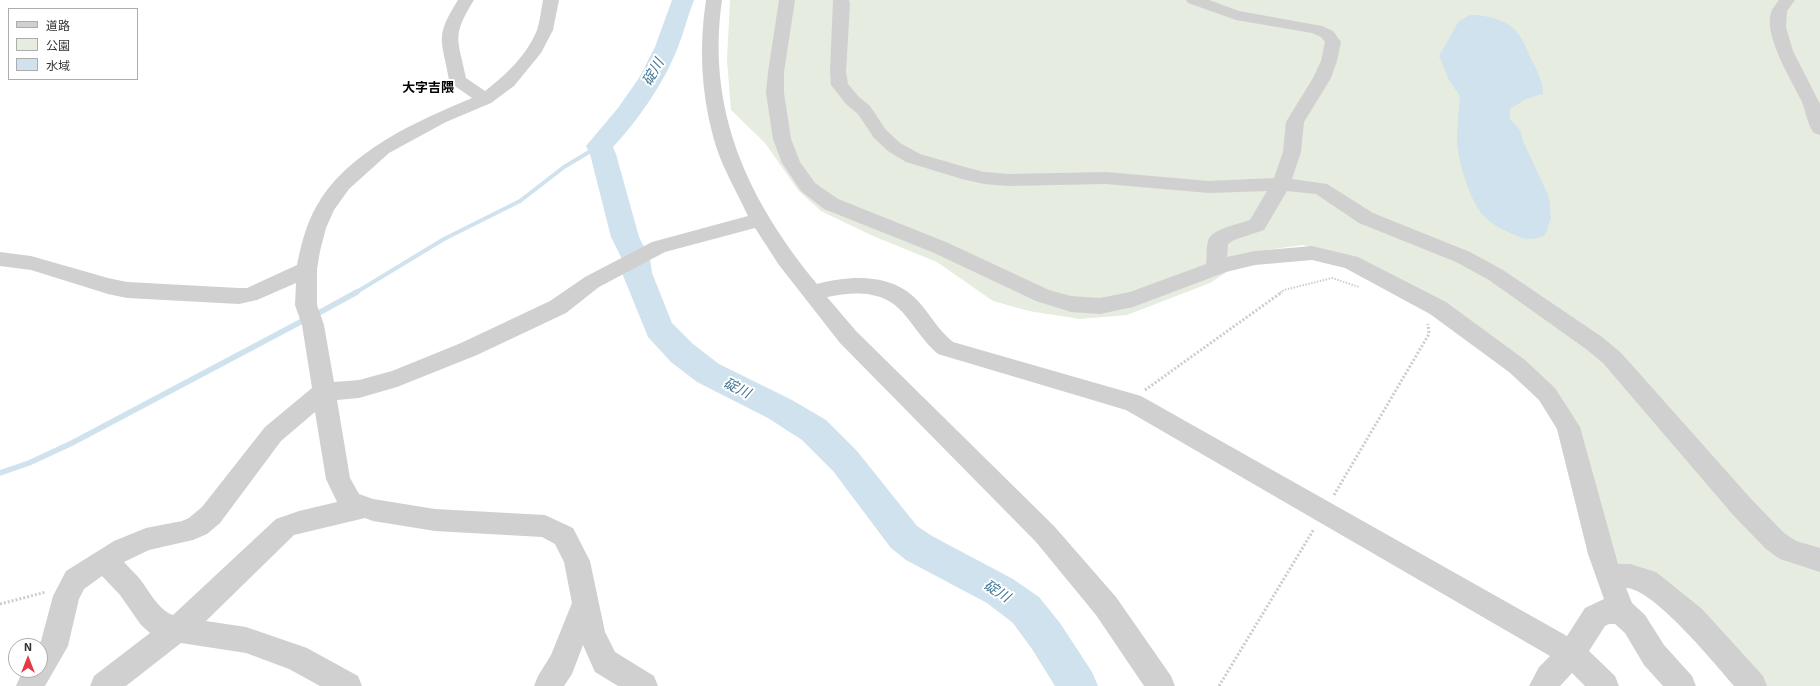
<!DOCTYPE html>
<meta charset="utf-8">
<style>
body{margin:0}
#map{position:relative;width:1820px;height:686px;overflow:hidden;background:#fff;font-family:"Exo 2","Noto Sans JP",sans-serif}
canvas{display:block}
.legend{position:absolute;left:8px;top:8px;width:130px;height:72px;box-sizing:border-box;background:#fff;border:1px solid #adadad;margin:0;padding:5px 7px;list-style:none;font-size:12px;color:#333}
.legend li{display:flex;align-items:center;gap:8px;height:20px}
.legend b{width:20px;border:1px solid #adadad}
.north{position:absolute;left:8px;top:638px;width:40px;height:40px;box-sizing:border-box;background:#fff;border:1px solid #adadad;border-radius:50%;rotate:0deg;font-size:11px;font-weight:700;line-height:16px;text-align:center;color:#333}
.north::after{content:'';display:block;margin:auto;width:14px;height:18px;background:#e63946;clip-path:polygon(50% 0,100% 100%,50% 72%,0 100%)}
</style>
<div id="map">
<canvas width="1820" height="686"></canvas>
<ul class="legend">
<li><b style="height:5px;background:#d0d0d0"></b>道路</li>
<li><b style="height:11px;background:#e6ecdf"></b>公園</li>
<li><b style="height:11px;background:#cfe2ee"></b>水域</li>
</ul>
<div class="north">N</div>
</div>
<script>
const context = document.querySelector('canvas').getContext('2d');
context.lineJoin = 'round';
function paint(path, color) { context.fillStyle = color; context.fill(path, 'evenodd'); }
function trace(path, color, width, dash) { context.strokeStyle = color; context.lineWidth = width; context.lineCap = dash ? 'butt' : 'round'; context.setLineDash(dash || []); context.stroke(path); }
function label(font, color, halo, rows, align = 'center') {
  context.font = font + ' "Exo 2","Noto Sans JP",sans-serif'; context.lineWidth = 4; context.setLineDash([]); context.textBaseline = 'middle'; context.strokeStyle = halo; context.fillStyle = color; for (const [text, x, y, turn = 0] of rows) {
    context.save(); context.translate(x, y); context.rotate((+turn || 0) * Math.PI / 180); context.textAlign = isNaN(turn) ? turn : align; if (halo) context.strokeText(text, 0, 0); context.fillText(text, 0, 0); context.restore();
  }
}
paint(new Path2D(`
 M730,0H1820V686H1742L1652,596L1625,583L1601,526L1555,393L1357,260L1303,245L1259,251L1210,283L1127,315L1080,319L1029,311L993,301L937,262L873,236L821,211L798,190L765,143L731,110L727,60Z`), '#e6ecdf');
paint(new Path2D(`
 M1470,15C1487,15 1510,20 1520,36C1525,44 1528,53 1532,61C1538,72 1543,82 1543,94L1526,99L1510,109V119L1520,130L1523,141L1549,197L1551,218L1545,235C1530,242 1523,239 1508,232C1499,228 1490,223 1483,215C1470,201 1458,161 1457,142C1457,127 1459,111 1460,96L1449,80L1439,56L1459,21Z`), '#cfe2ee');
trace(new Path2D(`
 M355,293L444,239L520,201L564,167L599,146`), '#cfe2ee', 4);
trace(new Path2D(`
 M315,315L357,292
 M0,473L29,463L72,443L306,319`), '#cfe2ee', 5.5);
paint(new Path2D(`
 M672,0H694C688,15 684,32 678,47C664,83 639,119 613,147L616,154L639,237L650,259L652,273L672,323L693,344L719,364L792,400L826,420L857,451L917,526L932,536L1013,579L1039,597L1060,623L1092,672L1098,686H1055L1032,649L1013,623L987,603L906,560L891,548L833,471L802,440L768,418L697,382L671,362L648,337L622,273V259L611,237L590,154L586,146L618,108L639,78L655,47Z`), '#cfe2ee');
trace(new Path2D(`
 M1280,293L1284,290L1332,278L1359,287`), '#cdcdcd', 2, [1.5, 1.5]);
trace(new Path2D(`
 M1145,390L1282,292
 M1334,495L1429,334L1428,324
 M0,604L46,592
 M1219,686L1314,529`), '#cdcdcd', 3, [2, 2]);
paint(new Path2D(`
 M458,0H474C451,37 458,38 466,78L485,91C506,75 527,55 537,30C540,21 541,10 543,0H559L553,30L541,53L514,86L491,103L446,122L389,153L349,189L334,210L326,228L320,251L317,269V305L324,325L334,382L359,380L392,371L461,343L550,301L585,277L652,242L748,216C736,190 720,164 713,136C701,92 699,45 706,0H722C706,111 748,200 817,284C850,275 892,273 917,300C930,314 938,330 953,342L1141,396L1567,636L1585,608L1604,599L1588,554L1557,429L1539,400L1509,372L1430,314L1345,268L1312,260L1255,265L1226,272L1133,307L1100,314L1071,312L1036,301L932,252L824,209L801,191L782,163L773,139L766,93L768,72L779,0H795L784,72V93L791,139L800,162L815,183L838,199L946,242L1049,290L1071,296L1100,298L1130,292L1206,264C1207,257 1206,248 1208,241C1211,229 1239,224 1250,220L1267,191L1209,193L1106,184L1008,186L984,184L962,179L906,162L888,151L874,138L858,114L846,104L831,85L830,72L833,0H849L850,4L846,72L848,84L858,96L870,106L886,130L900,143L920,154L965,167L984,172L1008,174L1106,172L1209,181L1274,178L1283,152L1286,122L1313,78L1321,61L1325,42L1321,37L1312,33L1236,20L1188,3L1186,0H1209L1239,11L1322,26L1333,31L1341,42L1337,61L1331,78L1304,122L1301,152L1292,179L1327,184L1373,213L1470,252L1503,270L1602,337L1619,351L1631,364L1752,500L1784,533L1796,541L1820,548V572L1780,559L1766,549L1734,516L1603,363L1586,349L1489,280L1456,262L1359,223L1316,194L1287,191L1264,230L1234,240L1228,244L1227,257L1255,251L1312,246L1358,257L1446,302L1525,360L1555,388L1580,427L1618,564H1630L1656,572L1702,609L1763,676L1767,686H1734C1716,665 1653,588 1626,588L1632,603L1645,615L1664,645L1692,676L1696,686H1663L1644,665L1625,633L1615,624H1609L1605,626L1589,651L1615,676L1619,686H1585L1572,673L1560,686H1529L1539,667L1550,656L1126,410L938,354C924,342 916,328 904,314C885,290 855,291 827,297L856,331L1054,526L1116,597L1171,676L1175,686H1144L1096,615L1036,542L840,343L779,265L755,228L665,252L599,287L566,313L477,355L397,387L359,398L337,400L350,478L359,494L373,499L435,509L545,515L573,528L590,561L605,632L615,652L654,676L658,686H618L595,672L583,645L572,674L564,686H534L538,676L551,655L572,603L564,562L555,544L542,537L435,531L373,521L365,518L294,535L206,621L246,627L307,648L358,676L362,686H320L289,669L246,653L181,643L126,686H90L94,676L150,633L141,625L120,595L102,576L84,589L79,599L68,646L45,686H16L23,670H40V646H38L41,641L53,596L66,571L114,541L146,528L182,521L189,518L202,507L265,427L312,388L302,325L295,305L296,283L257,300L239,304L127,298L108,294L31,270L0,266V252L31,256L108,278L127,282L239,288H247L297,265C301,245 306,225 316,207C346,152 417,121 472,98L452,84L449,80C442,39 434,38 458,0ZM315,412L326,479L337,502L299,511L276,519L173,615C158,610 149,590 139,578C135,573 129,568 124,562L149,550L193,540L207,534L220,523L281,441Z
 M1779,0H1795L1787,11L1786,27L1793,51L1820,104V135L1814,133C1807,124 1806,112 1802,102C1792,81 1761,32 1772,10C1774,6 1777,3 1779,0Z`), '#d0d0d0');
label('bold 13px', '#000', '#fff', [
 ["大字吉隈",428,88]
]);
label('italic 14px', '#3f7597', '#fff', [
 ["碇川",653,72,-60],
 ["碇川",737,388,26],
 ["碇川",997,591,32]
]);
</script>
